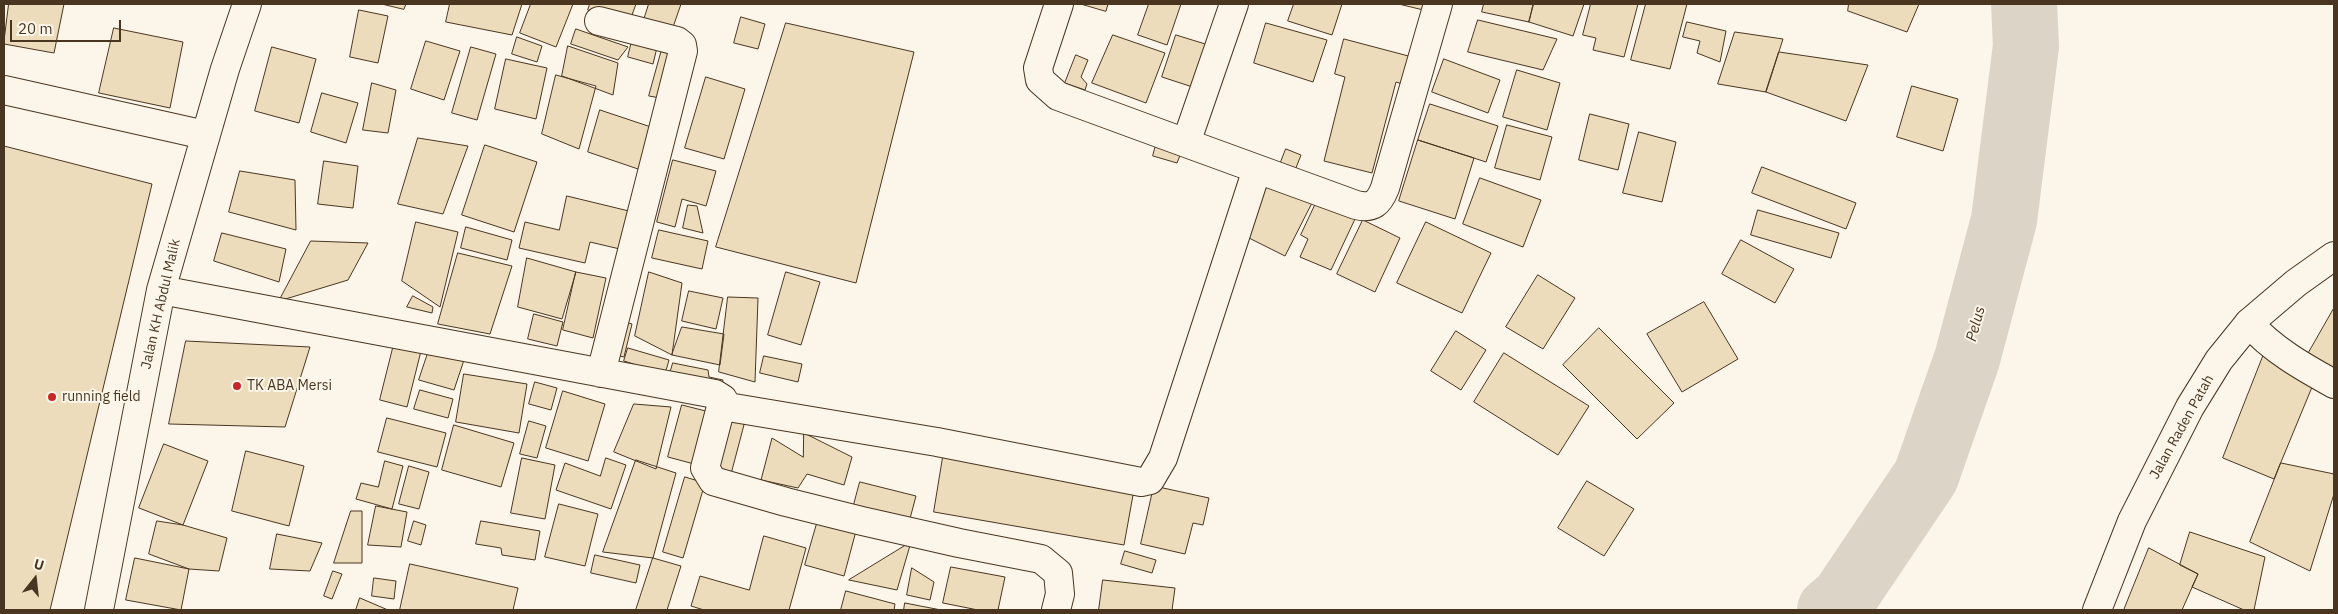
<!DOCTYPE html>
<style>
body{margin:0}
#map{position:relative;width:2338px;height:614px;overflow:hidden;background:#fbf6e9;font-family:"IBM Plex Sans",sans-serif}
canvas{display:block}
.frame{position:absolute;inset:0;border:5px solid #4a3520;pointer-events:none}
.north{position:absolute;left:10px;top:554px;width:50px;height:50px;-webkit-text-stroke:4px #fbf6e9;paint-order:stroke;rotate:16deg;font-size:14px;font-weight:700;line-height:20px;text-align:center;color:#4a3520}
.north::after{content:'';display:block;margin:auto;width:18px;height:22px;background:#4a3520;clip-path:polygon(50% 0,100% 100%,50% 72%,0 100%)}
.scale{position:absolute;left:10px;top:20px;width:111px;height:22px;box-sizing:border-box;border:2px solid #4a3520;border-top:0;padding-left:6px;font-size:15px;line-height:18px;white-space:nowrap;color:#4a3520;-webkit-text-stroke:4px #fbf6e9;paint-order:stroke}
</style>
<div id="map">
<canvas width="2338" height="614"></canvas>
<div class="frame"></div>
<div class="north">U</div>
<div class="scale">20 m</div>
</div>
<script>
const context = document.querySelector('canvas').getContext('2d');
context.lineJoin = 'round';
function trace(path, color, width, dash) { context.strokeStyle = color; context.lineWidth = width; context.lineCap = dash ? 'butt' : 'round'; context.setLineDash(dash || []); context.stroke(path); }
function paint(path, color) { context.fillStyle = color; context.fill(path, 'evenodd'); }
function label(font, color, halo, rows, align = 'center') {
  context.font = font + ' "IBM Plex Sans",sans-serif'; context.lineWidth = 4; context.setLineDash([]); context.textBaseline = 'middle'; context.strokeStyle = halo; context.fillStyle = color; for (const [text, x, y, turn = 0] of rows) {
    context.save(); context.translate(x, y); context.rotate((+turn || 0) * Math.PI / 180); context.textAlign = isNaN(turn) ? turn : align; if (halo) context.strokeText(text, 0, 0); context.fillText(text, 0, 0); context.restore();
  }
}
trace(new Path2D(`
 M1830,610L1844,598L1926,476L1967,359L2004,220L2026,46L2024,4`), '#dcd4c6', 66);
const building = new Path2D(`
 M9,4H64L54,53L4,44Z
 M382,4H406L404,9Z
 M450,4H522L512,35L446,22Z
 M531,4H573L556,47L520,33Z
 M590,4H636L629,23L588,10Z
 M649,4H681L671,33L643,23Z
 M1081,4H1108L1106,11Z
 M1149,4H1181L1167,45L1138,35Z
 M1294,4H1342L1332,35L1288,21Z
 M1399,4H1427L1425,10Z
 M1484,4H1533L1529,22L1482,12Z
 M1534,4H1584L1573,36L1529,22Z
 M1591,4H1638L1624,57L1593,50L1596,38L1583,35Z
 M1646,4H1687L1670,69L1631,60Z
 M1849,4H1919L1907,32L1848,11Z
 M359,10L388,16L378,63L350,57Z
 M741,17L765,24L758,49L734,43Z
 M1478,20L1557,39L1543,70L1468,52Z
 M1687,22L1726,31L1720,62L1697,53L1700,41L1683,37Z
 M786,23L914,52L856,283L716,247Z
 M1266,23L1327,40L1313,82L1254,63Z
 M114,28L183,42L170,108L99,93Z
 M576,29L628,47L618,60L571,44Z
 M1735,32L1783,39L1766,92L1718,84Z
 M634,33L659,39L653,64L628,57Z
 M1113,35L1165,53L1146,103L1092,83Z
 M1176,35L1228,51L1214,94L1162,77Z
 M517,37L542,46L537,62L512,54Z
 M1344,39L1416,58L1409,86L1396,82L1372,173L1324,161L1345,77L1335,74Z
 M426,41L460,51L444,100L411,89Z
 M664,42L679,48L666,99L649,96Z
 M568,46L618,63L613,95L562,76Z
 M272,47L316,59L299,123L255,111Z
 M471,47L496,54L477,120L452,113Z
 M1779,52L1868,65L1846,121L1766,92Z
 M1076,55L1088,60L1081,77L1087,84L1085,90L1065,83Z
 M506,59L547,68L536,119L495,109Z
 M1444,59L1500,80L1488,113L1432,92Z
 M1517,70L1560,83L1547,130L1503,117Z
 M556,75L596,86L579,149L542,134Z
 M706,77L745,89L724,159L685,148Z
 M372,83L396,90L388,133L363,130Z
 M1912,86L1958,99L1943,151L1897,137Z
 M322,93L358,103L346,143L311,132Z
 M1430,104L1498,126L1486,162L1418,140Z
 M600,110L660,130L641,170L588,152Z
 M1590,114L1629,124L1618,170L1579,160Z
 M1507,125L1552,137L1540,180L1495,168Z
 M1639,132L1676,142L1662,202L1623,193Z
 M418,138L468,146L443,214L398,204Z
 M1418,140L1474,158L1455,219L1399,201Z
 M485,145L537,162L514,232L462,215Z
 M1156,145L1181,153L1177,163L1153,156Z
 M4,146L152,184L50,610H4Z
 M1286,149L1301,155L1294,173L1279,167Z
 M673,160L716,171L706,206L682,199L675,227L657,222Z
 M324,161L358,166L353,208L318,204Z
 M1762,167L1856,203L1846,229L1752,193Z
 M240,171L295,180L296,230L229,212Z
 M1269,176L1314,199L1285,256L1239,233Z
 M1480,178L1541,200L1523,247L1463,224Z
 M567,196L633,212L624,250L590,242L585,263L519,248L525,222L559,230Z
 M1317,201L1355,219L1331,270L1300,257L1308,239L1301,235Z
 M688,205L697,206L703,233L683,228Z
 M1758,210L1839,233L1831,258L1751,235Z
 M1363,220L1400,238L1375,292L1337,274Z
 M416,222L458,232L440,307L402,281Z
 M1426,222L1491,253L1462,313L1397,283Z
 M466,227L512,240L507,260L461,248Z
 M659,230L708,241L702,269L652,258Z
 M222,233L286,249L279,282L214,261Z
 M1741,240L1794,269L1775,303L1722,274Z
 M311,241L368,243L348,280L279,301Z
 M458,253L512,266L490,334L438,324Z
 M527,258L576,272L562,319L518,307Z
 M576,272L606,278L593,338L563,330Z
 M649,272L682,283L672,355L635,336Z
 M786,272L820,282L801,345L768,335Z
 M1538,275L1575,298L1543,349L1506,327Z
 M689,291L723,298L716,329L682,321Z
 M413,296L433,307L432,313L407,307Z
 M728,297L758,298L755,382L719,372Z
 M1704,302L1738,359L1682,392L1647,334Z
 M2334,308V368L2308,354Z
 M534,314L563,322L557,346L528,339Z
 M619,320L632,324L624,357L611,354Z
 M682,327L724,334L720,365L672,355Z
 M1599,328L1674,403L1637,439L1563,365Z
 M1456,331L1486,350L1461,390L1431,371Z
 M395,340L422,347L407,407L380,400Z
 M186,341L310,347L285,427L169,424Z
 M431,344L466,354L454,390L419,380Z
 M628,348L669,360L665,374L624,361Z
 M1504,353L1589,406L1558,455L1474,402Z
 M2264,354L2317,375L2274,479L2223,458Z
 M764,356L802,364L798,382L760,373Z
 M673,363L708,370L709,377L723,380L721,388L669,377Z
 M464,374L527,384L519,433L456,422Z
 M535,382L557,388L551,410L529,404Z
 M420,390L453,399L448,418L414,409Z
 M563,391L605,404L588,461L546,448Z
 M634,404L671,407L656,469L614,452Z
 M682,405L745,421L731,474L668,457Z
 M387,418L446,433L437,467L378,452Z
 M529,421L546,426L537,458L520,454Z
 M454,425L514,443L501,487L442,470Z
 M804,433L852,457L844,485L807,474L798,488L761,480L772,438L803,457Z
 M164,444L208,461L183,525L139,508Z
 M246,451L304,466L289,526L232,511Z
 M944,451L1135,484L1124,545L934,512Z
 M522,458L555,465L545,519L511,513Z
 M606,458L626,465L611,509L556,490L565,463L600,476Z
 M636,460L676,473L653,558L603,552Z
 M385,461L403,466L392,509L356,499L361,483L378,487Z
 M2281,463L2334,474V494L2310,571L2250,542Z
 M409,466L429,472L419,509L399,504Z
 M685,477L705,483L683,558L663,552Z
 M1587,481L1634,509L1604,556L1558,528Z
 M860,482L916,496L908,526L852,512Z
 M1154,486L1209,498L1203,525L1193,523L1185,554L1141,544Z
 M559,504L598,514L585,566L545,557Z
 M376,506L407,512L401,547L368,545Z
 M351,511H362V563H334Z
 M818,520L856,531L844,576L805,565Z
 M157,521L183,525L227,538L219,571L189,569L149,554Z
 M414,521L426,525L421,545L408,541Z
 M481,521L540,531L535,560L502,555L501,548L476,544Z
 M2190,532L2265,557L2254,610H2244L2192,587L2198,574L2180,565Z
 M277,534L322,543L310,571L270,569Z
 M764,536L806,548L789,610H704L691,606L700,576L749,590Z
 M911,542L897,590L849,580Z
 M2149,548L2198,574L2182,610H2124Z
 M1125,551L1156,560L1152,573L1121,564Z
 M595,555L640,565L636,583L591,573Z
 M135,558L189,569L181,610L126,600Z
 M653,558L681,566L667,610H636Z
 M410,564L518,588L513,610H400Z
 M951,567L1005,577L998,610H978L943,603Z
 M912,568L934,582L930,600L907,595Z
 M333,571L342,574L332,599L324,596Z
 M374,578L396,581L394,599L372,596Z
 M1103,580L1175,588L1172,610H1099Z
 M846,591L895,604L894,610H841Z
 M360,598L388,610H356Z
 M905,603L941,610H904Z`);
paint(building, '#ecdcbc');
trace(building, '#4a3520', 1);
const minor = new Path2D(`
 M1059,4L1038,68L1040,80L1058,96L1186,143L1234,4
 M599,21L677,41L682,45L683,51L601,373
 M4,90L205,135
 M1186,143L1356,205C1373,209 1379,203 1385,188L1438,4
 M161,290L715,394L723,399L705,468L713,481L786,502L862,521L959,543L1041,559L1058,573L1060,594L1056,610
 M2249,323C2271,349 2305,368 2334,384
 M722,406L937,442L1141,482L1150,480L1163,458L1257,169
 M99,610L161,290L225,69L247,4`);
const primary = new Path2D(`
 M2097,610L2132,521L2190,407L2219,360L2249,323L2296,283L2334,256`);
trace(minor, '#4a3520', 30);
trace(primary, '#4a3520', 30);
trace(minor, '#fbf6e9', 28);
trace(primary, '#fbf6e9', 28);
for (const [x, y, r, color] of [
 [237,386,5,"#c62828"],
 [52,397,5,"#c62828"]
]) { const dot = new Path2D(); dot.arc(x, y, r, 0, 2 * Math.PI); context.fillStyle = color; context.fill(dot); trace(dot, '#fbf6e9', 2); }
label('14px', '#4a3520', '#fbf6e9', [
 ["Jalan KH Abdul Malik",161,304,-77],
 ["Jalan Raden Patah",2182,427,-61]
]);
label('14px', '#4a3520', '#fbf6e9', [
 ["TK ABA Mersi",247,386],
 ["running field",62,397]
], 'left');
label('italic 15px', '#4a3520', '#fbf6e9', [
 ["Pelus",1976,324,-75]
]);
</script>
